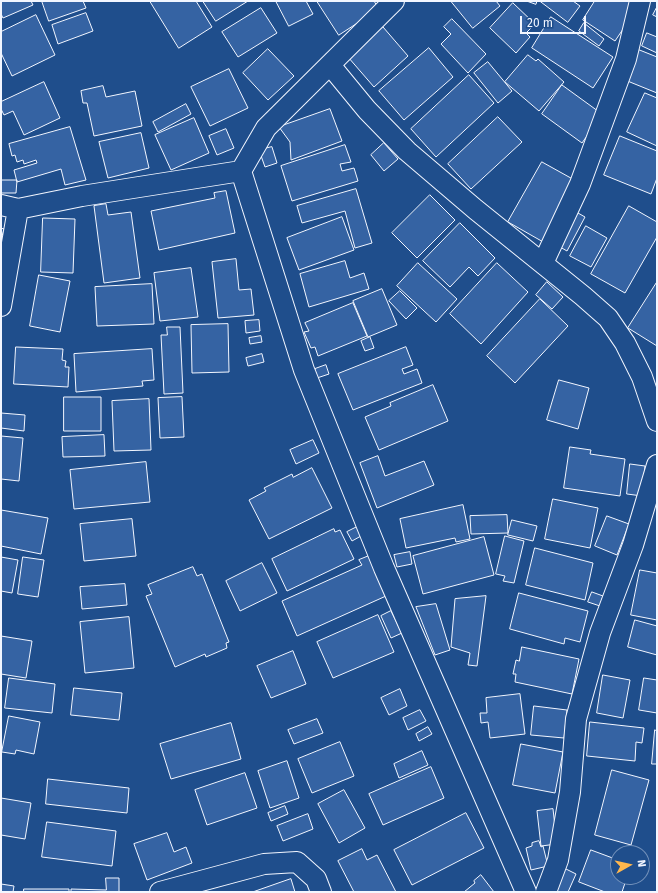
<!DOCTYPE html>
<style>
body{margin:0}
#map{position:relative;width:658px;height:893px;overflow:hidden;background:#1f4e8c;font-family:"Fira Sans",sans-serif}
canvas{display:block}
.frame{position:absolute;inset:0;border:2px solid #f2f6ff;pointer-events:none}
.north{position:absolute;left:610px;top:845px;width:40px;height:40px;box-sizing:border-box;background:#1f4e8c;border:1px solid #7391ba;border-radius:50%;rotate:82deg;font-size:11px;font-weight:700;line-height:16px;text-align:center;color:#f2f6ff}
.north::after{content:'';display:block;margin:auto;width:14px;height:18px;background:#ffb74d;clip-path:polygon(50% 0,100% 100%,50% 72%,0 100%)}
.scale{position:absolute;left:520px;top:16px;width:66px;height:18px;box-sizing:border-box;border:2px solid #f2f6ff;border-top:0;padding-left:5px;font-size:12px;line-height:14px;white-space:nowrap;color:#f2f6ff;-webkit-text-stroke:3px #1f4e8c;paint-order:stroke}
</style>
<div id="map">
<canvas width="658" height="893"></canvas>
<div class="frame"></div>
<div class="north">N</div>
<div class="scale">20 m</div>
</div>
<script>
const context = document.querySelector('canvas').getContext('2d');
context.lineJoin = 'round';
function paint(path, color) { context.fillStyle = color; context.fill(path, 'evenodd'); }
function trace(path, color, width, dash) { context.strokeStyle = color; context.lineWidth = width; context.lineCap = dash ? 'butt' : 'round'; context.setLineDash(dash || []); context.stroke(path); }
const building = new Path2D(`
 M1,1H31L33,5L3,18L1,14Z
 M42,1H83L86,8L49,21Z
 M150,1H196L212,27L179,48Z
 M203,1H248L216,21Z
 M276,1H306L313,14L289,26Z
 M317,1H374L379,9L339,35Z
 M451,1H496L500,6L473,28Z
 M527,1H537L536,4Z
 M540,1H573L580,6L568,22Z
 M595,1H630L638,7L615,41L583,20Z
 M513,3L535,24L526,33L530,37L516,53L490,28Z
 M657,7V17L653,15Z
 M261,8L277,33L238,57L222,32Z
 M86,13L93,31L58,44L52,25Z
 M36,15L55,55L12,76L1,53V32Z
 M551,17L613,57L593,88L532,48Z
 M452,19L486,54L468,73L441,44L451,34L444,27Z
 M584,23L604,39L599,46L579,31Z
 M383,27L408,56L374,87L348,57Z
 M647,33L657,37V53L642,46Z
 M429,48L453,77L404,120L379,91Z
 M268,49L294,76L268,100L243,73Z
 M637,49L657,57V93L625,80Z
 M528,55L536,61L538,59L564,82L539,111L505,82Z
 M488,62L512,91L498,103L474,73Z
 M229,69L248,108L210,126L191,87Z
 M469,75L494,103L436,157L411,129Z
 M44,82L60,118L24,135L13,111L4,115L1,109V102Z
 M562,85L602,114L582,143L542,114Z
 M103,86L106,97L135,91L142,126L94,136L87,103H83L81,91Z
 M645,93L657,98V146L627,132Z
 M186,104L191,114L158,132L153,122Z
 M330,109L342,141L291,160L290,142L279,127Z
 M498,117L522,142L471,189L448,164Z
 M194,118L209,153L171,170L155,135Z
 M70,127L86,180L65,185L61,169L17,182L14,170L37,163L36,160L24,164L23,160L17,162L15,155L12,156L9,144Z
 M226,129L234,148L217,155L209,136Z
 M141,133L149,168L108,178L99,142Z
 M620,136L657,151V178L651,194L604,175Z
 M384,143L398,159L384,171L371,155Z
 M345,145L351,162L340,164L342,171L354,168L358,181L292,201L281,166Z
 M272,147L277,163L265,167L259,150Z
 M542,162L578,182L545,243L508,222Z
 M1,180H17L16,193H1Z
 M356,189L372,243L355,248L345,211L302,223L297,206Z
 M226,191L235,233L159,250L151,211L215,198L214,193Z
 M430,195L455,220L417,258L392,233Z
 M106,204L108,215L131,212L140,278L104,283L94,206Z
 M629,206L657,222V237L625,293L591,274Z
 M571,209L585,217L567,251L553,243Z
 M342,217L354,250L299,270L287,238Z
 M43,218L75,219L73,273L41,272Z
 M460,223L495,258L478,276L469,267L450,287L423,261Z
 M586,226L607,238L591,267L570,256Z
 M1,228L4,229L1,240Z
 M236,259L239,290L251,289L254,315L218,318L212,262Z
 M345,261L350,278L364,273L369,289L309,307L300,274Z
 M418,263L457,299L436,322L397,286Z
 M497,263L528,292L481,344L450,314Z
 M191,268L198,317L160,321L154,273Z
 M39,275L70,281L60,332L30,326Z
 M547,282L563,297L552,309L536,295Z
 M657,282V346L628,328Z
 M152,284L154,324L97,326L95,287Z
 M382,289L397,325L368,337L353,301Z
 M400,291L417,308L406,319L389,301Z
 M540,299L568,326L515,383L487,356Z
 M353,303L367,336L318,356L315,347L311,348L304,332L309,331L305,323Z
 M259,320L260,331L246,333L245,321Z
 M228,324L229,372L192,373L191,325Z
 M167,327H180L183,393L164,394L161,335H167Z
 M261,336L262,342L250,344L249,338Z
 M370,337L374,348L365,351L361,341Z
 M16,347L63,349L62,360L66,361L65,367H69L68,387L14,384Z
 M406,347L413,365L402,369L404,374L417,369L422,383L353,410L338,374Z
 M152,349L154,380L142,381L143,386L76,392L74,354Z
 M262,354L264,362L248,366L246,358Z
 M326,365L329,374L317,378L315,369Z
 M559,380L589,388L578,429L547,420Z
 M433,385L448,421L379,450L365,417L391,406L390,403Z
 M64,397H101V431H64Z
 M182,397L184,437L160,438L158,398Z
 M149,399L151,450L114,451L112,401Z
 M1,413L25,415L24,431L1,428Z
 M104,435L105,456L63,457L62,437Z
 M1,436L23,438L19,481L1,479Z
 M313,440L319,453L296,464L290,450Z
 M570,447L591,450L590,454L625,459L620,496L564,488Z
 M378,456L385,476L424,461L434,485L377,508L360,463Z
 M146,462L150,502L74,509L70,470Z
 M630,464L645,466L642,496L627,494Z
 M312,468L332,508L269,539L249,500L266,491L264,488L292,474L293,477Z
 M553,499L598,508L590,548L545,539Z
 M463,505L470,539L456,542L455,538L406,548L400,519Z
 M1,510L48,518L41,554L1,546Z
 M507,515L508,533L471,534L470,516Z
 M607,516L629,524L617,555L595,546Z
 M132,519L136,556L84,561L80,524Z
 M512,520L537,526L533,541L508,535Z
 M357,527L361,536L352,541L347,532Z
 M334,529L335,532L340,530L354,559L287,591L272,559Z
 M505,536L524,541L514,583L503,581L505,576L496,574Z
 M484,537L494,575L423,594L413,556Z
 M535,548L593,563L585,600L526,585Z
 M410,552L412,564L397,567L394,555Z
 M369,556L386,596L297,636L282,601L362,565L359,560Z
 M1,557L18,560L12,593L1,591Z
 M23,557L44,560L38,597L18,594Z
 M262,563L277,593L240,611L226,581Z
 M193,567L197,576L202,574L229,642L226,643L227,648L206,657L205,654L175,667L146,596L152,594L148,585Z
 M640,570L657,573V620L631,615Z
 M125,584L127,605L82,609L80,587Z
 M592,592L603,596L600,606L588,602Z
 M519,593L588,611L580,642L565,638L564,644L510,629Z
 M486,596L477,666L468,665L470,653L451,647L455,599Z
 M436,604L450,650L435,655L416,607Z
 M391,611L402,633L391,638L381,616Z
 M378,615L394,652L333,678L317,642Z
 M129,617L134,668L85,673L80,622Z
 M635,620L657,626V655L628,647Z
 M1,636L32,641L26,678L1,674Z
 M522,647L579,659L572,694L515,682L516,674H513L516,660L519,661Z
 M293,651L306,684L271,698L257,666Z
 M603,675L630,680L623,718L597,713Z
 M9,678L55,684L52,713L5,708Z
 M644,678L657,680V713L639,710Z
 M74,688L122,693L119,720L71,715Z
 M400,689L407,706L389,715L381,698Z
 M520,694L525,734L490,738L488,722L481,723L480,713H487L486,698Z
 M534,706L567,710L564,738L531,735Z
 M420,710L426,721L408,730L403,718Z
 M9,716L40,722L34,754L16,750L15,754L2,752Z
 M317,719L323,733L294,744L288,730Z
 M590,722L644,728L642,743L636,742L635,761L587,756Z
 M231,723L241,759L171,779L160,744Z
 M428,727L432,734L419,741L416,734Z
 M655,730L657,731V764H652Z
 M340,742L354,776L312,793L298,759Z
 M521,744L563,752L555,793L513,785Z
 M422,751L428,765L399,778L394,764Z
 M287,761L299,798L270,808L258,771Z
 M431,767L444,798L383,825L369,794Z
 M612,770L649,780L631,845L595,835Z
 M245,773L257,808L207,825L195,790Z
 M48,779L129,788L127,813L46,804Z
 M344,790L365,828L339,843L318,804Z
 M1,798L31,803L25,839L1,835Z
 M285,806L288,814L271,821L268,813Z
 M553,809L557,844L541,846L537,811Z
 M466,813L484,848L412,885L394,850Z
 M308,814L313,829L283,841L277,826Z
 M47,822L116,831L112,866L42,857Z
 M167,833L174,852L186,847L192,863L147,880L134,844Z
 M539,841L541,847L543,846L548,866L531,870L526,848L532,846V843Z
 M362,849L367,860L377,855L396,892H354L338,861Z
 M591,850L618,860V877H627L622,892H605L579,882Z
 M560,866L576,874L568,892H555Z
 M481,875L494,892H464L475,883L474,881Z
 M106,878H119V892H71V889L106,890Z
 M291,879L295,892H253Z
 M1,884L14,886L13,892H1Z
 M24,889H69V892H24Z`);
paint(building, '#3563a3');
trace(building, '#f2f6ff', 1);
const minor = new Path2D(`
 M330,65L367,110L407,151L475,209L583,296L608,318L625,343L642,377L657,421
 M241,171L304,370L384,568L526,892
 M1,205L18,209L82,196L241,171L266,128L394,1
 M543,263L580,184L601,127L626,59L640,1
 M1,306L18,209
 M160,892L264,864L297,862L316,879L321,892
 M546,892L558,860L570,792L576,719L600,633L633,545L657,465`);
trace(minor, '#f2f6ff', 22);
trace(minor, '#1f4e8c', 20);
</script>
